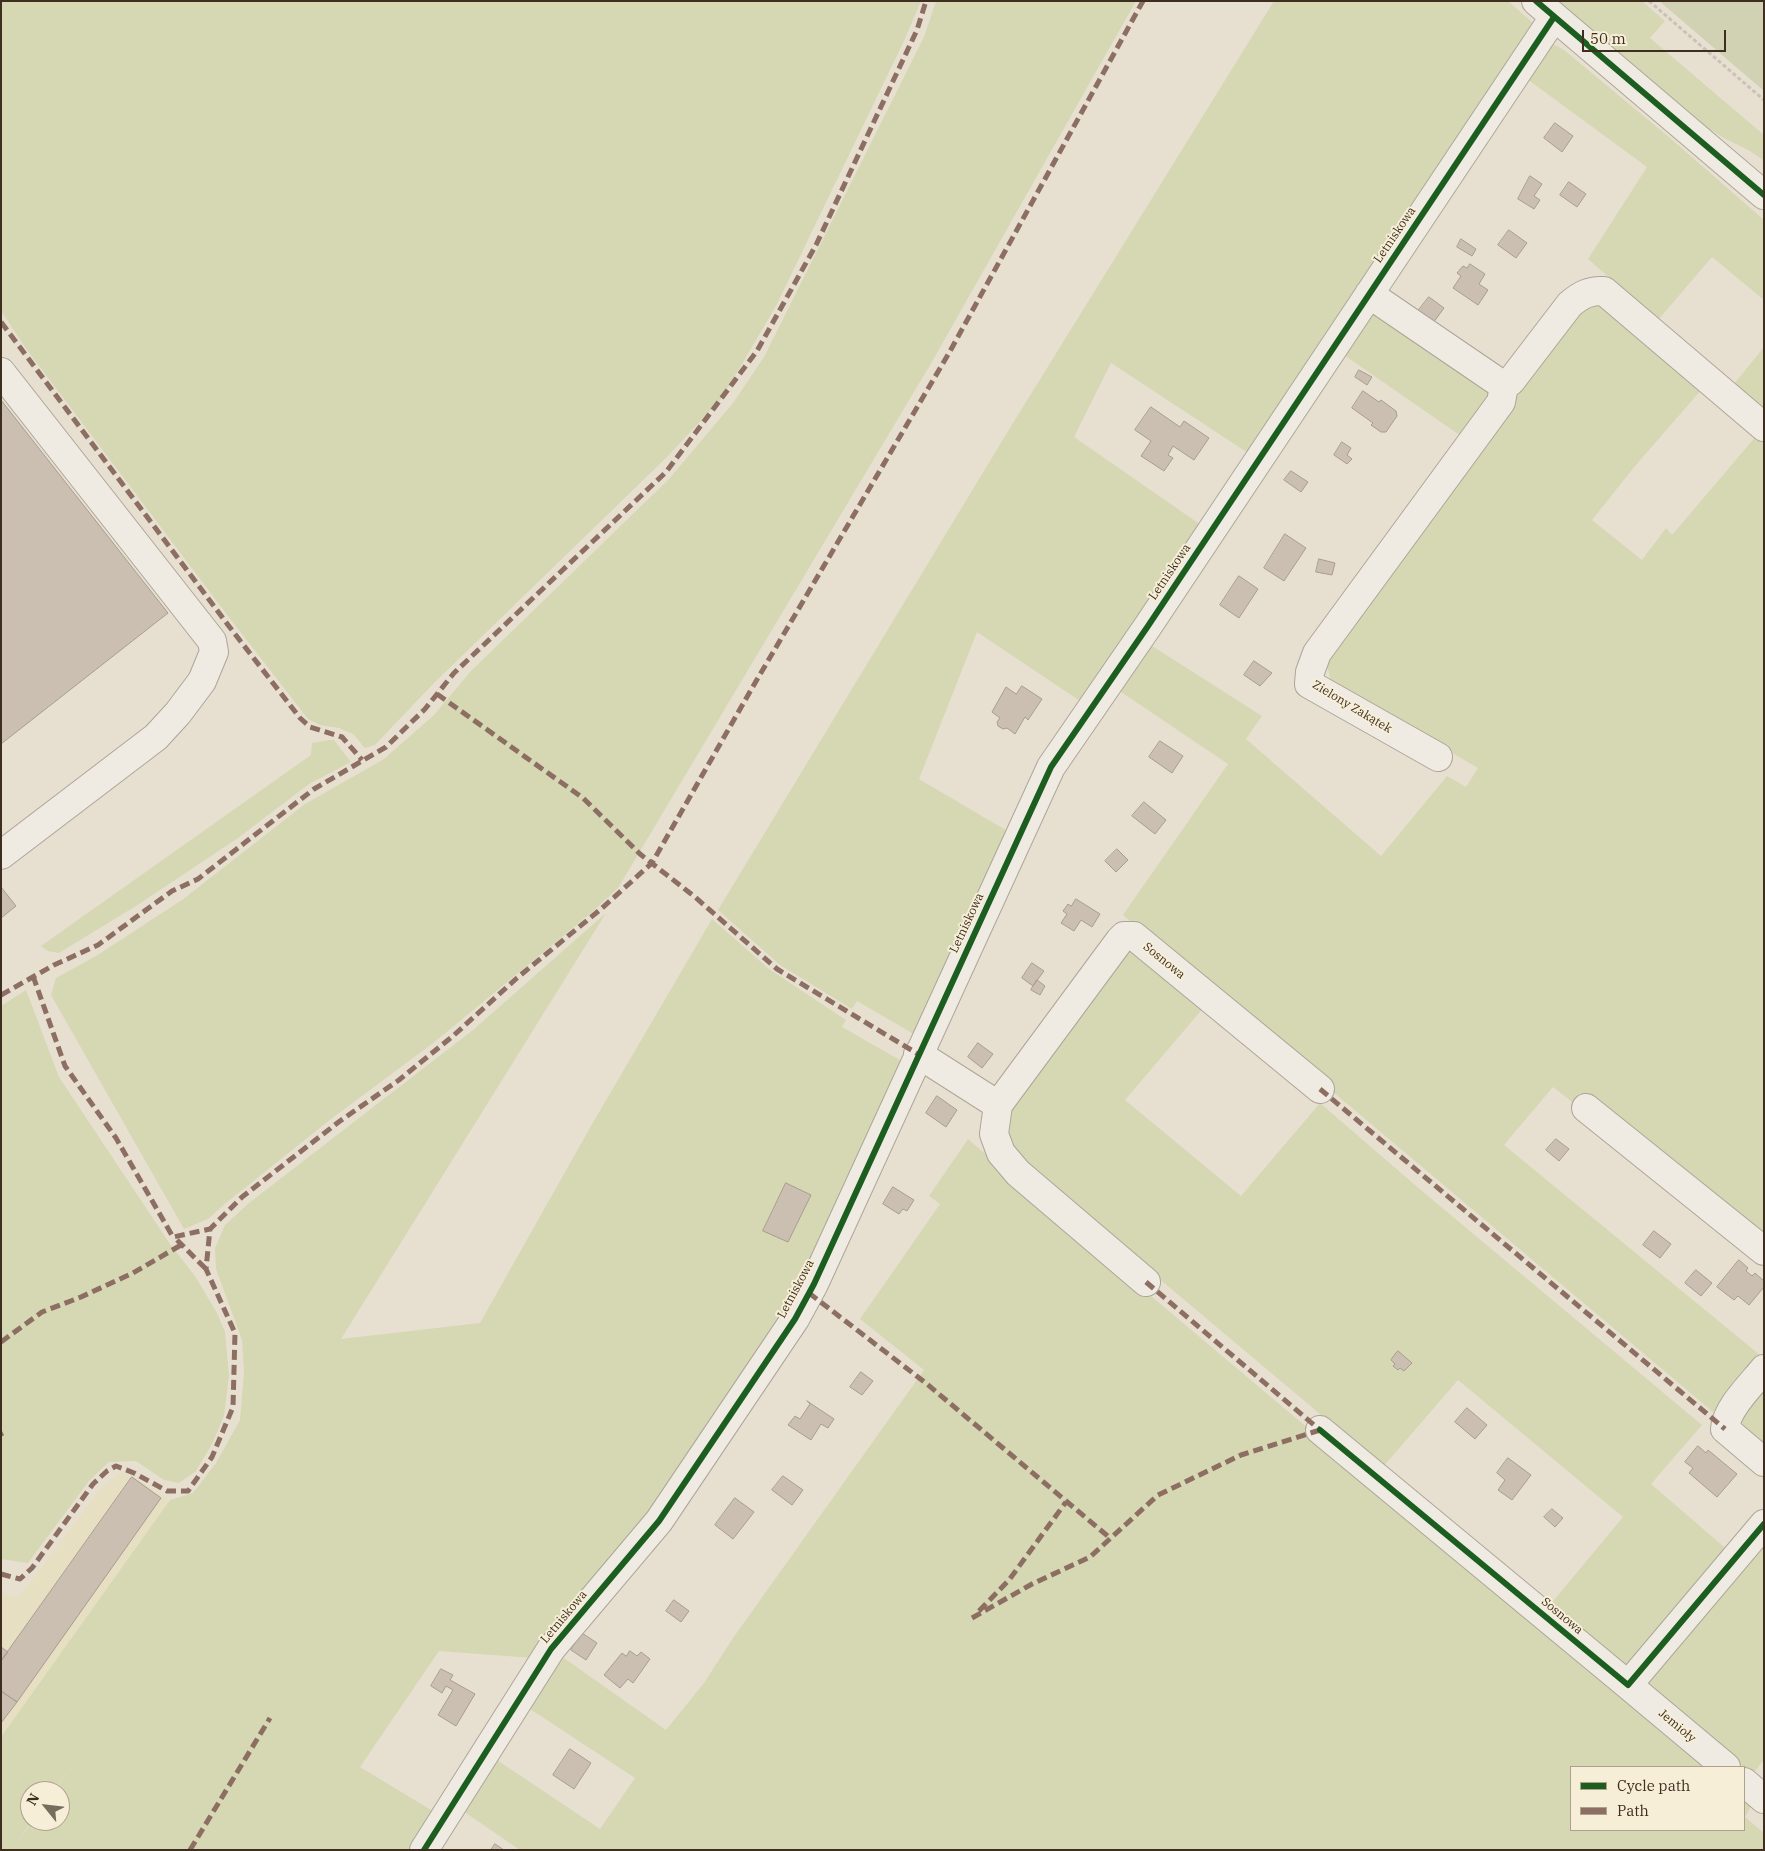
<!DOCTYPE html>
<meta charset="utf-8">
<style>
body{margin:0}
#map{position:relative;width:1765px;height:1851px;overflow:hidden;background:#e7e0d1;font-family:"IBM Plex Serif",serif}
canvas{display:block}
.frame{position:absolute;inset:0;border:2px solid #3d2e20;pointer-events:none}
.legend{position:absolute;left:1570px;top:1766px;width:175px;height:65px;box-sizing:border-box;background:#f7eed8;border:1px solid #ada18e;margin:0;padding:6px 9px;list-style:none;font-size:15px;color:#3d2e20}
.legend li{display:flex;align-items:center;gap:10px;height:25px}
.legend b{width:25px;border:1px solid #ada18e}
.north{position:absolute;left:20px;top:1781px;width:50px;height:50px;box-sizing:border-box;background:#f7eed8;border:1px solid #ada18e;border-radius:50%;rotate:299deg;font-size:14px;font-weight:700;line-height:20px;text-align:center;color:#3d2e20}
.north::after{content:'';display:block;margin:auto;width:18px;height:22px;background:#786c5e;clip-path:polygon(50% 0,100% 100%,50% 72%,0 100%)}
.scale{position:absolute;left:1582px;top:30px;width:144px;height:22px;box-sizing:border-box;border:2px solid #3d2e20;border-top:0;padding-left:6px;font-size:15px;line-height:18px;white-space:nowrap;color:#3d2e20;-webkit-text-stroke:4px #f7eed8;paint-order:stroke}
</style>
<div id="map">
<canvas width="1765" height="1851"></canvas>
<div class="frame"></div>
<ul class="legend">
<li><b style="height:6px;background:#1b5e20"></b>Cycle path</li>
<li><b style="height:6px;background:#8d6e63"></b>Path</li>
</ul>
<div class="north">N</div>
<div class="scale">50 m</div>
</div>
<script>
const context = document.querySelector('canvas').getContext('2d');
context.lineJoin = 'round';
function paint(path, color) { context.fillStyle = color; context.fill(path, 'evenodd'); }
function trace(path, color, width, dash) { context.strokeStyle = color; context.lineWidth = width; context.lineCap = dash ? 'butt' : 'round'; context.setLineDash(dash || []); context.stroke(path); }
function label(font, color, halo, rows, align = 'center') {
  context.font = font + ' "IBM Plex Serif",serif'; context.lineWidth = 4; context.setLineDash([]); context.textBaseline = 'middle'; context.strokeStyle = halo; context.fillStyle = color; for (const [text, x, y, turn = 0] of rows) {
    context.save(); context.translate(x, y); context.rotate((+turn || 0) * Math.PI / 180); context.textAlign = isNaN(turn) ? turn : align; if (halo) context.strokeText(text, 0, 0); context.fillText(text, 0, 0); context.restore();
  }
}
paint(new Path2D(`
 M127,1473L170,1500L1,1737V1592L18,1598L101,1488L118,1474Z`), '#e6dfc2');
paint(new Path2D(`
 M1,1H921L904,41L776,306L722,398L668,456L433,684L375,745L365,748L353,734L339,728L320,725L308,719L228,616L27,350L1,311Z
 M936,1H1136L933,360L618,888L591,913L432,1044L331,1119L226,1203L208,1219L184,1229L51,995L56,978L96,956L182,900L305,804L384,759L434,715L471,671L669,479L733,403L764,357L924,37Z
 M1274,1H1508L1533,23L1532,36L1248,453L1111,363L1074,437L1201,525L1083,703L977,632L919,779L1009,832L917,1036L857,1001L852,1009L780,965L718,910L1013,423Z
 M1558,1H1642L1665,21L1650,38L1764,135V161C1748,147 1729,143 1713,131L1710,134Z
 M1555,45L1564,50L1670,138L1764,220V300L1712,257L1658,320L1588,259L1647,167L1527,79L1548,46Z
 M1597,299L1702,389L1635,466L1592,520L1642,560L1666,528L1672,535L1757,435L1764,440V1243L1580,1093L1572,1102L1553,1087L1504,1145L1760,1355L1713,1412L1123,915L1228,764L1118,690L1149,644L1262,716L1246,739L1381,856L1447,776L1466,787L1478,768L1331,683L1327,664L1584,302Z
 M1373,308L1492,391L1461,436L1341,353Z
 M1764,347V410L1734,384Z
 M329,740H334L351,762L309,784L238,838L136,906L59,953L48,951L41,946L311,755L312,743Z
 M606,913L341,1339L480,1323L591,1126L712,919L769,969L846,1020L842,1027L905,1063L794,1301L637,1532L533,1658L439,1651L360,1767L436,1813L413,1850H1V1737L170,1500L193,1493L216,1463L240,1420L244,1373L242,1340L216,1269L215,1248L225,1225L249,1203L473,1030ZM75,1761L55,1791H60V1821H33L14,1847L32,1821H30V1791H54Z
 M1134,946L1205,1006L1125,1100L1241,1196L1320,1103L1422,1191L1702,1425L1651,1484L1730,1552L1628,1675L1549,1606L1623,1517L1458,1380L1383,1467L1163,1282L1010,1156L1007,1110L1122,948Z
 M26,990L59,1077L170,1244L195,1276L217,1313L225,1332L229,1376L224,1416L212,1444L196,1471L179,1483L164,1480L136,1461L109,1462L89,1481L28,1563L1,1559V1006Z
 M968,1139L1151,1296L1710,1767H1571V1830H1744V1796L1753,1803L1745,1817L1764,1833V1850H520L463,1811L494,1758L600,1829L635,1778L527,1707L561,1656L666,1730L704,1683L733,1638L924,1370L860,1319L940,1204L929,1196Z
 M1764,1378V1444L1743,1425L1740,1414Z
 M1764,1540V1760L1750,1777L1744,1771V1767H1739L1642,1687Z`), '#d6d7b3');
paint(new Path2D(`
 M1659,1H1764V91L1672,12Z`), '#d1d1b3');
const building = new Path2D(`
 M1555,123L1573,136L1562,152L1544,138Z
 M1530,176L1542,184L1534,196L1540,200L1534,209L1518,199Z
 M1569,182L1586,194L1577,207L1560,195Z
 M1509,230L1527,243L1516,258L1498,245Z
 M1461,239L1476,249L1472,256L1457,247Z
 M1470,264L1485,274L1479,284L1488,290L1478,305L1453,288L1461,276L1457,273L1463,266L1467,268Z
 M1429,297L1444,308L1433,323L1418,311Z
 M1359,370L1372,377L1367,385L1355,377Z
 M1363,391L1379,402L1381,400L1396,411L1397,416L1386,432H1381L1371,425L1373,423L1352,408Z
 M1,400L168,613L1,744Z
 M1151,407L1180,427L1184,421L1209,438L1194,460L1173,446L1168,455L1173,458L1164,471L1141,456L1151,441L1135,430Z
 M1342,442L1351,448L1347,455L1352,459L1347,464L1334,455Z
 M1291,471L1308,482L1301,492L1284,480Z
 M1285,534L1306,548L1284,581L1264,568Z
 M1319,559L1335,563L1332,575L1316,572Z
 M1239,576L1258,589L1239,618L1220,605Z
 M1254,661L1272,673L1260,686L1244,675Z
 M1022,686L1042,699L1028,720L1025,717L1015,734L1007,728L1003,729L998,726L997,722L1000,718L992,712L1006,687L1016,694Z
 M1160,741L1183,756L1172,773L1149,757Z
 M1144,802L1166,820L1155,834L1132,816Z
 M1117,849L1128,860L1116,872L1105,861Z
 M1,887L16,906L1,918Z
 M1076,899L1100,914L1092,927L1081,920L1074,931L1061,923L1067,914L1063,911L1068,904L1071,906Z
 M1032,963L1044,971L1033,986L1022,978Z
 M1037,980L1045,986L1040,995L1031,990Z
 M978,1043L993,1054L982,1068L968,1057Z
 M937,1096L957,1110L946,1127L926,1113Z
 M1556,1139L1569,1149L1559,1161L1546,1150Z
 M786,1183L811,1195L788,1242L763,1231Z
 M893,1187L914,1200L907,1211L903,1209L899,1214L883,1204Z
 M1654,1231L1671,1244L1660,1258L1643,1245Z
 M1739,1260L1748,1268L1746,1271L1752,1276L1755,1273L1764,1281V1287L1749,1305L1738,1296L1734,1300L1717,1287Z
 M1696,1270L1712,1283L1701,1296L1685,1283Z
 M1398,1351L1412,1363L1404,1371L1400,1368L1398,1370L1393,1366L1395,1364L1391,1360Z
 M861,1372L873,1381L862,1395L850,1387Z
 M807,1401L834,1419L828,1428L821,1424L811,1440L788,1425L795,1416L800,1419L810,1404Z
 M1467,1408L1487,1425L1475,1439L1455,1422Z
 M1698,1446L1706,1453L1708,1450L1737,1474L1717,1497L1689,1473L1693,1468L1685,1462Z
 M1508,1458L1531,1475L1512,1500L1498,1490L1505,1480L1497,1473Z
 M783,1476L803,1490L792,1505L772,1490Z
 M132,1477L161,1498L17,1702L1,1691V1661Z
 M735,1498L754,1512L733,1539L715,1525Z
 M1552,1509L1563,1518L1555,1527L1544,1517Z
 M674,1600L689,1611L681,1622L666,1611Z
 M582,1633L597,1643L586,1660L571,1650Z
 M1,1647L8,1652L1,1661Z
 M630,1651L637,1656L641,1652L650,1659L633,1683L628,1679L620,1688L604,1675L622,1653L626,1656Z
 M441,1669L453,1675L450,1680L475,1694L456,1726L438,1715L453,1690L446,1686L442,1693L431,1686Z
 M1,1691L17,1702L1,1723Z
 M570,1749L591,1763L574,1789L553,1775Z
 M495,1844L504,1850H491Z`);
paint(building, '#cbbfb2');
trace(building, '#a89c90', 1);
const minor = new Path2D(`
 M1536,1L1764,195
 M1369,294L1504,386
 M1,372L212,641L214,652L202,681L178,713L156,737L1,855
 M1438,757L1309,684L1310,672L1317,653L1501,402L1504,386L1511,381L1570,304C1581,295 1590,290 1604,291L1764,427
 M918,1054L998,1105
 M1586,1108L1764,1251
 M1146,1282L1018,1173L1001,1153L994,1134L998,1105L1120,940L1124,936H1134L1320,1089
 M1764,1369C1751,1385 1726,1409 1725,1429L1764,1462
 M1320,1430L1628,1685L1764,1524
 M1628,1685L1726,1767
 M1744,1782L1764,1799
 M424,1850L551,1649L659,1521L795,1319L814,1284L1051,767L1148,626L1554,17`);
trace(minor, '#ada599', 30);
trace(new Path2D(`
 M1649,1L1764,100`), '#c8c2b9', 3, [4, 2.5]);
trace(minor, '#efebe3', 28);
trace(new Path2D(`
 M1,322L228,625L300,718L310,727L342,737L362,760
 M437,694L583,798L640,854L695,897L777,969L918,1054
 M33,976L65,1066L116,1138L173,1237L210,1229
 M1,995L54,965L98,945L172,891L198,879L314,789L386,747L425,709L454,673L666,472L757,351L816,245L917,30L926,1
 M1320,1089L1725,1429
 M177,1240L206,1269
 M1146,1282L1320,1430
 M809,1293L927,1384L1110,1538
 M1,1342L42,1312L81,1297L133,1273L181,1245
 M1,1434L3,1433
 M1,1574L20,1579L32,1568L93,1484L107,1471L116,1466L134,1473L167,1491H188L212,1457L233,1407L235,1333L206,1269L210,1229L242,1197L340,1121L399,1080L453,1036L517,978L601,909L652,863L755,683L949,353L1143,1
 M979,1611L1009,1580L1066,1502
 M972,1618L1032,1584L1090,1557L1158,1495L1241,1455L1320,1430
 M190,1850L270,1718`), '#8d6e63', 5, [10, 5]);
trace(new Path2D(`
 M1536,1L1764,195
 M1320,1430L1628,1685L1764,1524
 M424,1850L551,1649L659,1521L795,1319L814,1284L1051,767L1148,626L1554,17`), '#1b5e20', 6);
label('12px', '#3d2e20', '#f7eed8', [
 ["Letniskowa",1395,235,-56],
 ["Letniskowa",1170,572,-56],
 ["Zielony Zakątek",1352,707,31],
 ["Letniskowa",967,923,-65],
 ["Sosnowa",1164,961,39],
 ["Letniskowa",796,1289,-62],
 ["Sosnowa",1562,1616,40],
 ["Letniskowa",564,1617,-50],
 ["Jemioły",1677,1726,40]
]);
</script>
